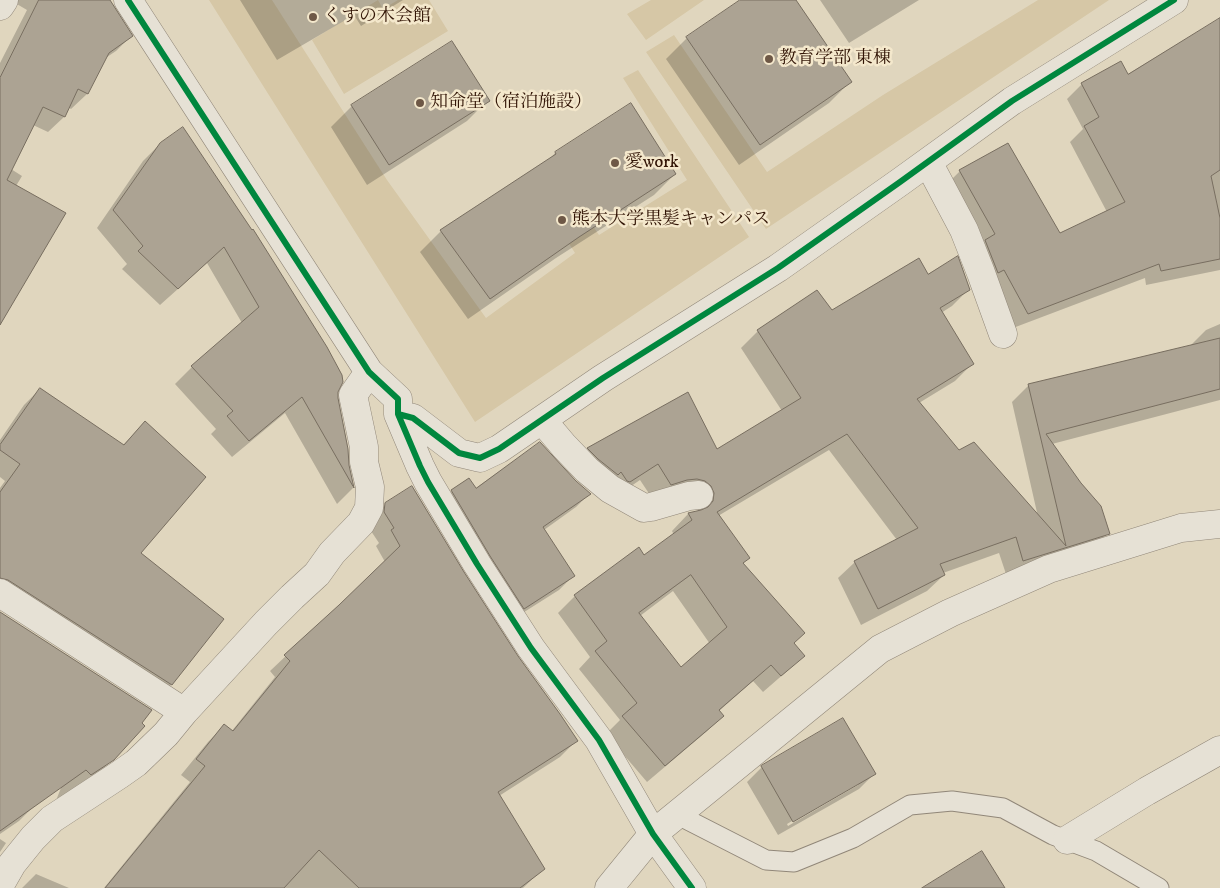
<!DOCTYPE html>
<meta charset="utf-8">
<style>
body{margin:0}
canvas{display:block;background:#e0d6be}
</style>
<canvas width="1220" height="888"></canvas>
<script>
const context = document.querySelector('canvas').getContext('2d');
context.lineJoin = 'round';
function paint(path, color) { context.fillStyle = color; context.fill(path, 'evenodd'); }
function trace(path, color, width, dash) { context.strokeStyle = color; context.lineWidth = width; context.lineCap = dash ? 'butt' : 'round'; context.setLineDash(dash || []); context.stroke(path); }
function label(font, color, halo, rows, align = 'center') {
  context.font = font + ' "IM FELL DW Pica","Noto Serif JP",serif'; context.lineWidth = 5; context.setLineDash([]); context.textBaseline = 'middle'; context.strokeStyle = halo; context.fillStyle = color; for (const [text, x, y, turn = 0] of rows) {
    context.save(); context.translate(x, y); context.rotate((+turn || 0) * Math.PI / 180); context.textAlign = isNaN(turn) ? turn : align; if (halo) context.strokeText(text, 0, 0); context.fillText(text, 0, 0); context.restore();
  }
}
paint(new Path2D(`
 M209,0H272L387,180L486,318L575,253L526,176L549,161L599,235L687,180L623,78L638,70L749,237L475,422Z
 M378,0L383,9L398,0H429L448,31L344,94L312,40Z
 M651,0H704L646,40L627,14Z
 M1038,0H1109L766,229L646,52L674,35L767,172L883,95Z`), '#d6c7a6');
paint(new Path2D(`
 M10,0H109L131,36L116,51L104,59L87,94L71,109L68,107L64,117L48,132L33,125L11,169L22,176L16,186L0,319V63L27,10Z
 M240,0H403L361,26L354,15L277,60Z
 M742,0H794L850,82L829,103L739,165L666,59L687,38Z
 M820,0H919L849,43Z
 M1220,19V270L1146,285L1145,278L1013,328L945,186L960,171L1008,145L1059,234L1107,212L1070,142L1083,129L1067,99L1082,84L1127,76Z
 M451,43L488,100L467,121L367,185L331,127L352,106Z
 M630,105L675,174L654,195L556,258L468,319L420,252L441,231L548,161L555,153Z
 M160,144L337,391L348,466L353,488L337,504L285,413L232,457L211,434L216,429L175,384L192,367L242,323L207,263L160,305L122,269L127,264L97,228L143,161Z
 M928,276L969,289L952,306L941,313L972,364L955,381L919,403L958,451L1038,517L1012,402L1029,385L1189,347L1206,330L1220,324V400L1052,444L1108,533L1091,550L1007,577L999,553L943,573L944,575L927,591L861,625L838,578L855,562L897,540L829,450L718,516L748,558L743,564L793,643L803,656L786,672L763,692L753,681L719,711L723,716L706,732L647,782L606,734L620,720L579,669L590,657L558,613L575,596L638,549L644,557L674,535L672,531L688,514L698,512V510L695,502L654,501L640,480L612,499L571,465L588,449L717,451L782,411L741,348L758,331L832,312ZM673,591L710,644L681,669L640,616Z
 M40,389L123,445L145,422L139,554L222,620L171,685L155,701L0,601V488L5,481L0,477V440L24,405Z
 M575,482L589,494L576,507L544,530L573,576L559,590L510,621L438,505L452,491Z
 M386,504L463,573L517,657L576,741L560,757L499,796L543,869L523,888H104L190,782L181,775L208,742L224,726L231,732L275,677L270,671L385,562L376,546L379,543L369,528L370,520Z
 M0,613L113,759L96,776L55,803L70,765L36,804L19,821L0,834Z
 M843,720L874,774L859,789L778,835L747,782L762,767ZM858,782V785L788,826L787,824Z
 M0,839L6,843L0,852Z
 M36,874L69,888H22Z`), '#0003');
const building = new Path2D(`
 M39,0H110L133,36L109,53L88,94L78,89L65,117L43,107L7,180L66,213L0,325V78Z
 M740,0H796L852,82L760,145L686,37Z
 M1220,18V170L1211,176L1220,218V259L1161,271L1159,264L1028,314L1004,270L998,273L985,240L995,234L959,170L1008,143L1060,233L1125,202L1084,126L1099,117L1081,83L1121,61L1128,74Z
 M452,41L490,101L389,165L351,105Z
 M631,103L676,174L579,237L490,299L440,230L556,154L555,152Z
 M183,127L252,230L253,229L327,347L342,375L343,382L338,392V398L348,449L349,465L354,488L302,397L249,441L227,416L233,411L191,366L259,307L224,247L178,289L138,251L143,246L113,210L160,143Z
 M958,256L970,290L940,308L974,364L917,399L959,450L974,442L1066,546L1028,384L1220,338V389L1046,434L1081,483L1101,506L1110,534L1023,561L1016,537L940,564L945,575L878,609L854,561L918,528L847,434L717,512L750,558L743,563L805,633L794,643L805,656L781,676L771,665L719,710L724,716L665,766L622,716L637,703L595,651L607,641L574,595L639,547L644,555L692,520L688,513L701,510L708,507L713,501L714,493L711,486L705,481L697,479L687,480L671,485L658,464L630,482L627,481L621,472L618,475L598,459L587,448L688,392L717,449L801,398L757,330L817,290L832,310L919,258L928,274ZM691,575L727,627L681,667L639,613Z
 M40,388L124,445L145,421L206,477L141,553L224,619L172,685L8,580L0,578V492L20,464L0,450V445Z
 M540,442L576,481L591,494L543,527L575,576L524,609L490,556L451,490L469,478L476,488Z
 M412,486L464,572L518,656L560,714L578,741L498,792L545,869L520,888H359L319,850L284,888H105L205,766L196,759L224,724L233,731L290,661L284,655L339,605L400,546L391,530L394,528L384,512L385,503Z
 M0,612L152,710L142,723L145,726L114,760L91,775L86,770L0,831Z
 M843,718L876,774L793,822L761,766Z
 M982,851L1005,888H922Z`);
paint(building, '#aca393');
trace(building, '#786e60', 1);
const lane = new Path2D(`
 M676,814L766,860L794,862L853,838L910,805L952,801L1003,808L1053,835L1096,851L1159,888`);
const street = new Path2D(`
 M128,0L369,372L398,399V414L420,466L428,482L477,564L531,648L599,740L653,834L692,888
 M0,6L4,0
 M928,162L964,230L981,273L1003,334
 M398,414L413,418L459,453L480,458L499,449L603,378L778,268L900,182L1012,101L1174,0
 M542,420L564,446L587,470L610,489L644,508L651,507L689,496L699,495
 M0,593L184,712
 M1067,840L1147,791L1220,750
 M0,885L12,864L33,838L52,819L119,775L136,763L166,734L184,712L266,623L292,597L317,574L332,553L361,523L369,508L370,487L364,462V447L353,395L369,372
 M609,888L653,834L880,649L950,613L1049,569L1181,528L1220,524`);
trace(lane, '#918779', 21);
trace(street, '#918779', 29);
trace(lane, '#e6e1d5', 19);
trace(street, '#e6e1d5', 28);
trace(new Path2D(`
 M128,0L369,372L398,399V414L420,466L428,482L477,564L531,648L599,740L653,834L692,888
 M398,414L413,418L459,453L480,458L499,449L603,378L778,268L900,182L1012,101L1174,0`), '#00873e', 6);
for (const [x, y, r, color] of [
 [313,17,5,"#6e5846"],
 [769,59,5,"#6e5846"],
 [420,103,5,"#6e5846"],
 [615,163,5,"#6e5846"],
 [562,220,5,"#6e5846"]
]) { const dot = new Path2D(); dot.arc(x, y, r, 0, 2 * Math.PI); context.fillStyle = color; context.fill(dot); trace(dot, '#f4e8cc', 2); }
label('18px', '#311405', '#f4e8cc', [
 ["くすの木会館",323,17],
 ["教育学部 東棟",779,59],
 ["知命堂（宿泊施設）",430,103],
 ["愛work",625,163],
 ["熊本大学黒髪キャンパス",572,220]
], 'left');
</script>
